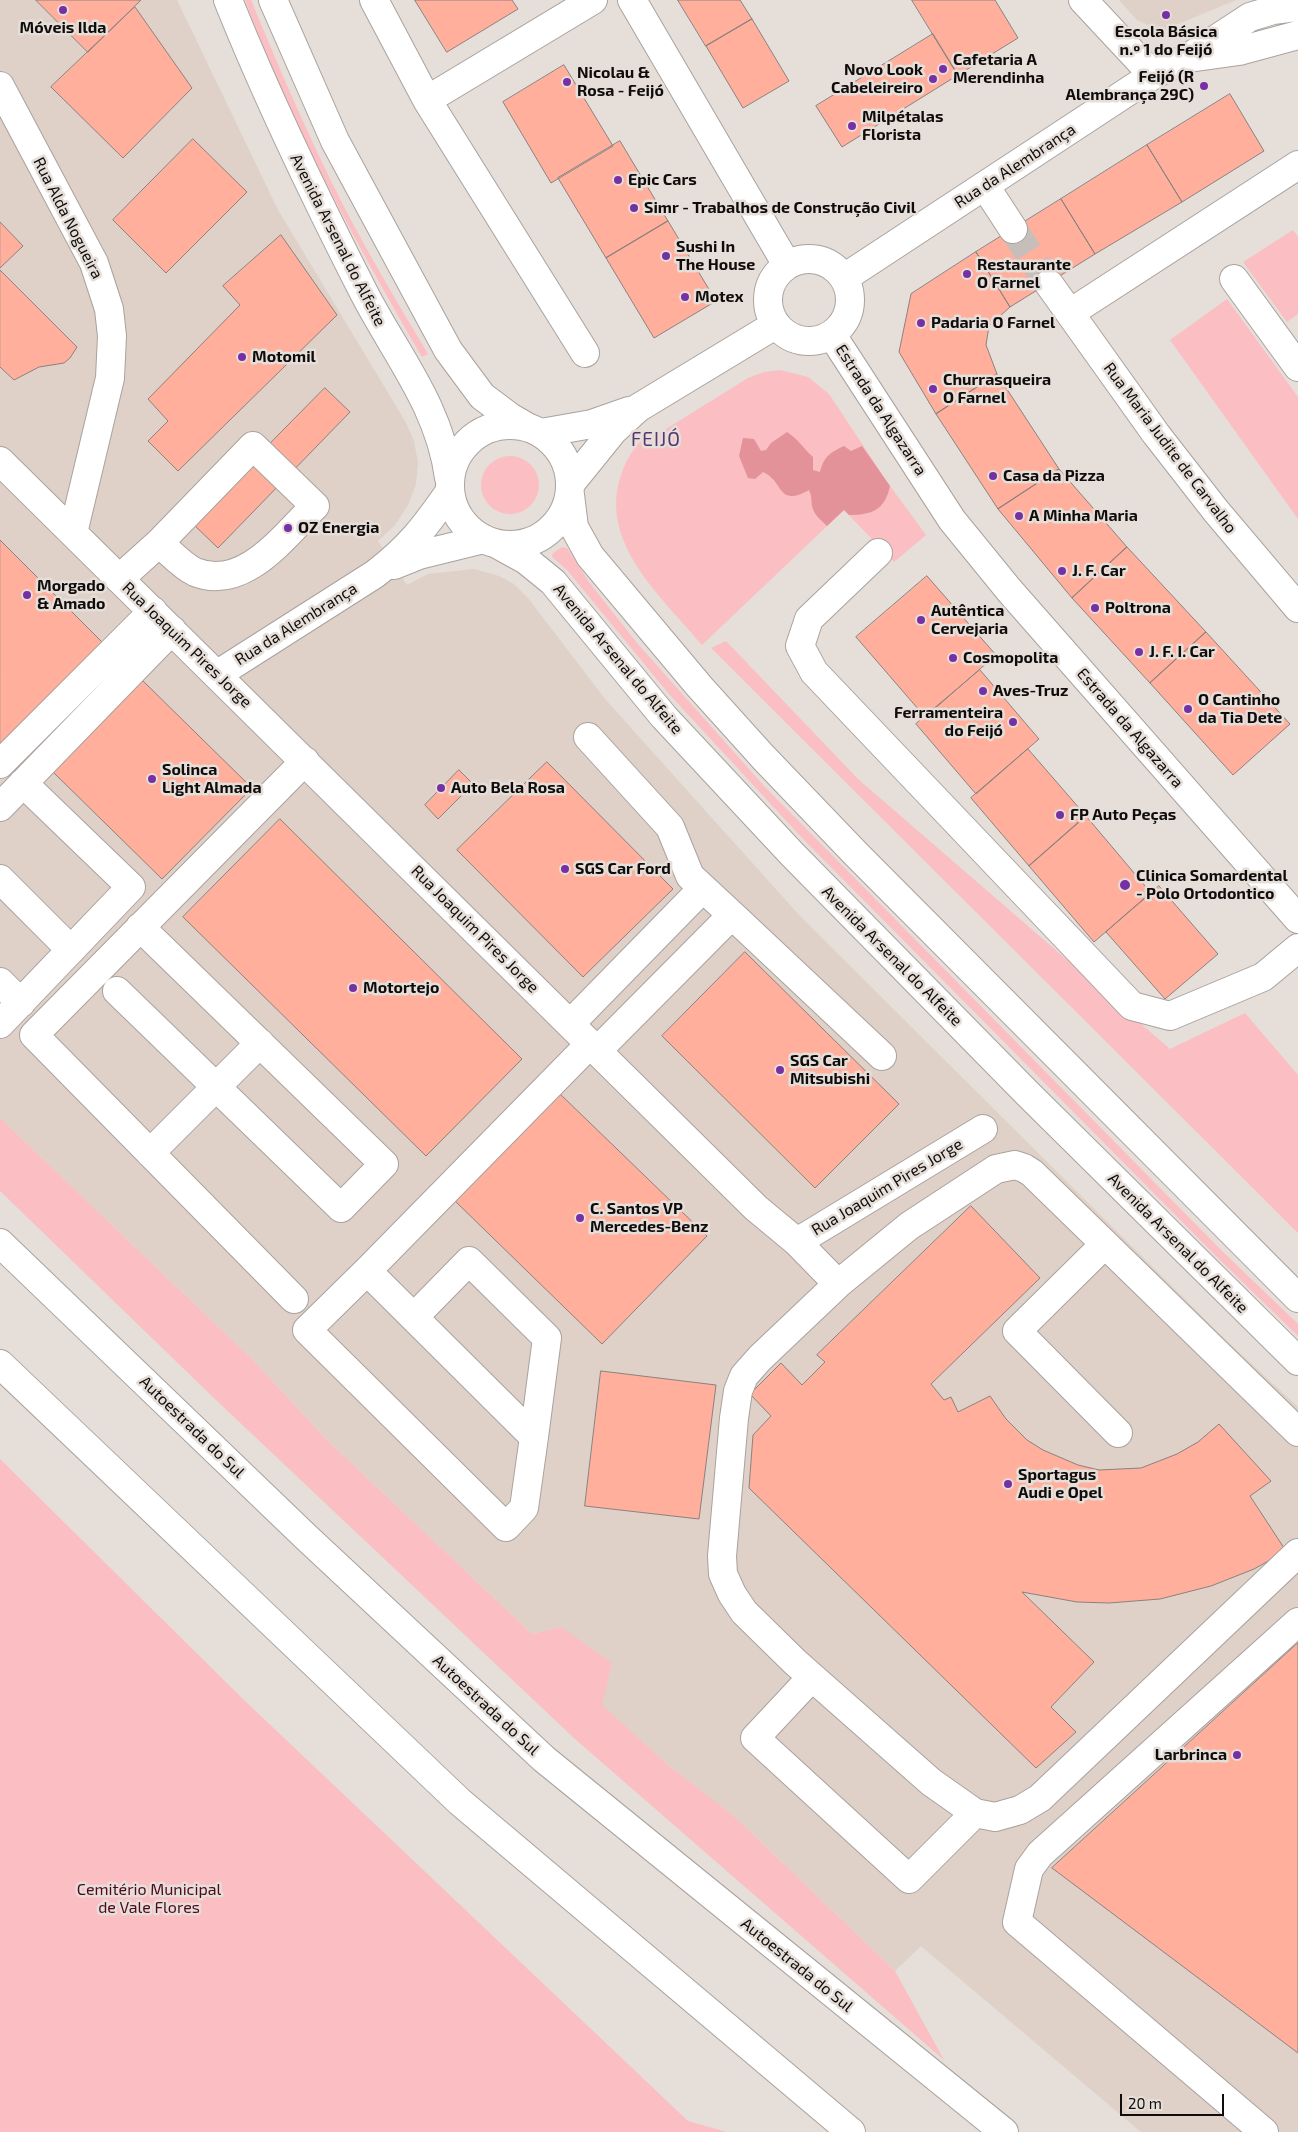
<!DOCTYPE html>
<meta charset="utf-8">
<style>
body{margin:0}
#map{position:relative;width:1298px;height:2132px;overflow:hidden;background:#e5ded9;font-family:"Exo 2",sans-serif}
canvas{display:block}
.scale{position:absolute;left:1120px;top:2094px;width:104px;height:22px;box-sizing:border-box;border:2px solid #0f0c0b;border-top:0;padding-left:6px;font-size:15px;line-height:18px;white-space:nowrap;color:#0f0c0b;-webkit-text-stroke:4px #e5ded9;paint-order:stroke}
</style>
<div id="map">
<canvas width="1298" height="2132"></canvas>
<div class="scale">20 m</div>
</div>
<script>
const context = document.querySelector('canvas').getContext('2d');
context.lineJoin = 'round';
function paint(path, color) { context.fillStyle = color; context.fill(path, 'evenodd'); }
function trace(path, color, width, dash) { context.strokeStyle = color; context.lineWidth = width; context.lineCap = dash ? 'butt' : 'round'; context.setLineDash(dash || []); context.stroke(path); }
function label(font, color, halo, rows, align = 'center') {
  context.font = font + ' "Exo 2",sans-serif'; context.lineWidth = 5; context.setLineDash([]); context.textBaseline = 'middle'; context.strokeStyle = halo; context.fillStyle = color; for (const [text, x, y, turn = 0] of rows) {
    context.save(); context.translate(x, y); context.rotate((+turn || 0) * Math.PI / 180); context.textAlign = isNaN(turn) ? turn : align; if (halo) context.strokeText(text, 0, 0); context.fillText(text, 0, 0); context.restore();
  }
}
paint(new Path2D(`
 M0,0H177L278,210L405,421L414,441L418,463L416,484L408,505L395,525L378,541L407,585L428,574L474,569L499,576L514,584L528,598L605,699L800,916L1227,1341L1298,1407V2132H1141L921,1946L895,1971L735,1817L667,1764L601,1705L561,1627L532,1634L327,1440L252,1359L0,1118Z
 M1119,0H1236L1161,31L1137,20Z`), '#dfd1c8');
paint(new Path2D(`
 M245,0H251C276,61 302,121 331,181C360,240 394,297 428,354L422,357C355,242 292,125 245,0Z
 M1293,230L1298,237V314L1287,322L1243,262Z
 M1227,299L1298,397V519L1170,340Z
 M780,370L808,377L829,394L890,486L926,535L894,562L844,510L702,645C662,597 598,543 621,475C627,457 636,443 652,432L658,434L748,378L764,372Z
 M481 485a29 29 0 1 1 58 0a29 29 0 1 1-58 0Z
 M562,547L567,548L589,582L637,643L765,787L1222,1251L1298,1324V1336L1216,1256L804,840L669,694L567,570L552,557L553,553Z
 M726,641L858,779L1170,1049L1245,1013L1298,1075V1233L711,648Z
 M0,1118L252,1359L327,1440L532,1634L561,1627L612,1663L602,1705L667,1764L735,1817L895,1971L944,2060L575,1739L216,1400L0,1191Z
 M0,1459L244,1700L688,2121L726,2132H0Z`), '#fbbec3');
paint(new Path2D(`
 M787,432C798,439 803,448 813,457V470L820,472C824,457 829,453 844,446L851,451L862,446L890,486C885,510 872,515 849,515L844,510L827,526C821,520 814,515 812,506C811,500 812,496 809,490C777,508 784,481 763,472L755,479L748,478L739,456L743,438L754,439L761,451L766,450L771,443Z`), '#e3929a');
const building = new Path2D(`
 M36,0H141L88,52Z
 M415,0H512L518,9L447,52Z
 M678,0H740L752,19L706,46Z
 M912,0H995L1018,38L958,75Z
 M135,7L192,88L123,158L51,87Z
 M752,19L789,81L743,108L706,46Z
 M933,34L958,75L842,147L816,106Z
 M564,65L613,146L551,183L503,102Z
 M1230,94L1264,151L1182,202L1147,145Z
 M193,139L247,192L166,273L113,220Z
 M620,141L668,221L606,258L558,178Z
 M1147,145L1182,202L1095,254L1061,199Z
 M1061,199L1095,254L1010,307L976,252Z
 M668,221L716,301L654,338L606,258Z
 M0,222L23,246L0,268Z
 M281,235L337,315L178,471L148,441L168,421L148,399L240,305L223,286Z
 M976,252L1010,307L989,326L986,345L997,374L936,414L899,352L911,294Z
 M0,270L77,347L70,358L64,363L39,367L14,380L0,367Z
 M997,374L1059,469L998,509L936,414Z
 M325,388L350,412L218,548L192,523Z
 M1059,469L1127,547L1072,598L998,509Z
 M0,540L110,650L0,749Z
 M1127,547L1206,632L1150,683L1072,598Z
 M927,576L996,655L925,717L856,637Z
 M1206,632L1290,724L1233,775L1150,683Z
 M980,670L1039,739L976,794L916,724Z
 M142,680L252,788L162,879L52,771Z
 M1028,749L1086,816L1029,866L971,798Z
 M547,762L673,889L583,977L457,850Z
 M459,770L473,784L438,819L425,805Z
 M1086,816L1151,893L1094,942L1029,866Z
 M280,819L522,1059L426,1156L183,917Z
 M1159,886L1218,954L1165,999L1106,932Z
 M745,952L899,1104L815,1188L662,1036Z
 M558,1092L707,1236L602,1344L453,1199Z
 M971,1206L1040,1278L931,1384L944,1400L951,1397L958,1412L990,1396L1006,1419L1027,1440L1043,1450L1078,1465L1099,1470L1141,1468L1177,1454L1198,1442L1219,1424L1271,1481L1250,1496L1286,1551L1254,1569L1211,1586L1160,1599L1109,1603L1077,1602L1022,1592L1094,1662L1051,1707L1076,1732L1036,1768L749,1488L753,1435L771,1416L750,1394L781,1363L802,1385L825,1362L817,1355Z
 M601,1371L716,1385L699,1519L585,1506Z
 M1298,1643V2053L1052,1868Z`);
paint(building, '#ffaf9b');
trace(building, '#8a8280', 1);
trace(new Path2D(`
 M1013,229L1049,284`), '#c5beba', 28, [28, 14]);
const minor = new Path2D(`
 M374,0L427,100L585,353
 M1083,0L1153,75
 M0,86L94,263L109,309L112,336L110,378L73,533
 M427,100L593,0
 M985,186L1013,229
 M1234,279L1298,367
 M1049,284L1156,434L1216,511L1298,608
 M1070,313L1298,165
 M0,461L756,1208L797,1242L983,1129
 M878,553L809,619L800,646L814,672L1132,1006L1170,1016L1263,977L1298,948
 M394,565L419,555L484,539
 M119,579L159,543L253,446L315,506C284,536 244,592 195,572C182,566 170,552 159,543
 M218,674L375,574C410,547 425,527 450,491
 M588,737L670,827L690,876L732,915
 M0,764L153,611
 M0,807L172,630
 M0,879L71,950
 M0,982L21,1003
 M117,991L341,1208L384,1164L140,927
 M0,1024L131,887L23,783
 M570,1024L703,888
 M597,1051L732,915L882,1056
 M150,1153L260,1043
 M797,1242L838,1284
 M1105,1244L1017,1331L1118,1433
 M367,1271L307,1330L506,1527L524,1508L534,1437
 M294,1299L34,1035L305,761
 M414,1317L469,1261L547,1338L534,1437L367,1271L590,1044
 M1298,1432L1032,1173L1024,1168L1015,1165L996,1169L909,1226L838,1284L760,1358L744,1376L738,1391L734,1418L722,1556L723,1574L732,1594L744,1612L795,1662L931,1782L975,1813L995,1817L1020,1810L1040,1798L1298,1553
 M812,1677L755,1738L909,1879L975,1813
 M1264,2132L1017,1922L1029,1869L1040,1854L1298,1622`);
const major = new Path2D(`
 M228,0C268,100 315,197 364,293C396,355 440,407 449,478
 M273,0L335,141L448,350L482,396L510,417L529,428
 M632,0L787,265
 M1196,57L1239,51L1298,35
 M768 300a41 41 0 1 1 82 0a41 41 0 1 1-82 0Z
 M844,278L1153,75L1189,57L1250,17L1273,10L1298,7
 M832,335L952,520L1009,590L1298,919
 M450 485a60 60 0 1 1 120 0a60 60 0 1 1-120 0Z
 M541,433L592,424L629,411
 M571,483L613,431L638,408L775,325
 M570,495L574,527L590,556L699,686L763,757L856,854L1298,1298
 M497,544L526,560L553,582L664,717L792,854L1028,1094L1298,1361`);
const highway = new Path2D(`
 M0,1243L306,1537L544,1759L1004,2132
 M0,1364L460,1802L851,2132`);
trace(minor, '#a9a29e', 30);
trace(major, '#a9a29e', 30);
trace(highway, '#a9a29e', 30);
trace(minor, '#fff', 28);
trace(major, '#fff', 28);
trace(highway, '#fff', 28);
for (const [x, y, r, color] of [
 [63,10,5,"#7730a3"],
 [1166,15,5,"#7730a3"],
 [943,69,5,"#7730a3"],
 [933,79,5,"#7730a3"],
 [567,82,5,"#7730a3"],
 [1204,86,5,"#7730a3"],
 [852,126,5,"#7730a3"],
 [618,180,5,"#7730a3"],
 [634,208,5,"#7730a3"],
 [666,256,5,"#7730a3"],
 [967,274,5,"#7730a3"],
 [685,297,5,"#7730a3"],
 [921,323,5,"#7730a3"],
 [242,357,5,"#7730a3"],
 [933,389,5,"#7730a3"],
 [993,476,5,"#7730a3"],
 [1019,516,5,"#7730a3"],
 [288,528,5,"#7730a3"],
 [1062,571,5,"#7730a3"],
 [27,595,5,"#7730a3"],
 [1095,608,5,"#7730a3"],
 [921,620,5,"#7730a3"],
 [1139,652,5,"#7730a3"],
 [953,658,5,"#7730a3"],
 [983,691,5,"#7730a3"],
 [1188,709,5,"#7730a3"],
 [1013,722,5,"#7730a3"],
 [152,779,5,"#7730a3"],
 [441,788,5,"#7730a3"],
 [1060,815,5,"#7730a3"],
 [565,869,5,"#7730a3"],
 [1125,885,6,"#7730a3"],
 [353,988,5,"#7730a3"],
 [780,1070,5,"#7730a3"],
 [580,1218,5,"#7730a3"],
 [1008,1484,5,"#7730a3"],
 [1237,1755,5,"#7730a3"]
]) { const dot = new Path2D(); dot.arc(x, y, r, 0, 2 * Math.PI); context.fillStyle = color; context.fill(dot); trace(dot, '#e5ded9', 2); }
label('bold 16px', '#0f0c0b', '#e5ded9', [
 ["Móveis Ilda",63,28,"center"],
 ["Escola Básica",1166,32,"center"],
 ["n.º 1 do Feijó",1166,50,"center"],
 ["Cafetaria A",953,60],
 ["Merendinha",953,78],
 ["Novo Look",923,70,"right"],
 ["Cabeleireiro",923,88,"right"],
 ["Nicolau &",577,73],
 ["Rosa - Feijó",577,91],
 ["Feijó (R",1194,77,"right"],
 ["Alembrança 29C)",1194,95,"right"],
 ["Milpétalas",862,117],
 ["Florista",862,135],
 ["Epic Cars",628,180],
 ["Simr - Trabalhos de Construção Civil",644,208],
 ["Sushi In",676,247],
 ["The House",676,265],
 ["Restaurante",977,265],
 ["O Farnel",977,283],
 ["Motex",695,297],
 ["Padaria O Farnel",931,323],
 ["Motomil",252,357],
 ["Churrasqueira",943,380],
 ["O Farnel",943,398],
 ["Casa da Pizza",1003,476],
 ["A Minha Maria",1029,516],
 ["OZ Energia",298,528],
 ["J. F. Car",1072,571],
 ["Morgado",37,586],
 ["& Amado",37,604],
 ["Poltrona",1105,608],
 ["Autêntica",931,611],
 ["Cervejaria",931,629],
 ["J. F. I. Car",1149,652],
 ["Cosmopolita",963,658],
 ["Aves-Truz",993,691],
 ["O Cantinho",1198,700],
 ["da Tia Dete",1198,718],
 ["Ferramenteira",1003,713,"right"],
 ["do Feijó",1003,731,"right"],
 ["Solinca",162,770],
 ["Light Almada",162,788],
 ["Auto Bela Rosa",451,788],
 ["FP Auto Peças",1070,815],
 ["SGS Car Ford",575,869],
 ["Clinica Somardental",1136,876],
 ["- Polo Ortodontico",1136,894],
 ["Motortejo",363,988],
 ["SGS Car",790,1061],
 ["Mitsubishi",790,1079],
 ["C. Santos VP",590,1209],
 ["Mercedes-Benz",590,1227],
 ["Sportagus",1018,1475],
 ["Audi e Opel",1018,1493],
 ["Larbrinca",1227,1755,"right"]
], 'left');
label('16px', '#0f0c0b', '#e5ded9', [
 ["Rua da Alembrança",1015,166,-33],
 ["Rua Alda Nogueira",68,218,63],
 ["Avenida Arsenal do Alfeite",338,240,63],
 ["Estrada da Algazarra",881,410,57],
 ["Rua Maria Judite de Carvalho",1170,448,53],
 ["Rua da Alembrança",296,624,-32],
 ["Rua Joaquim Pires Jorge",187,645,44],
 ["Avenida Arsenal do Alfeite",618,659,50],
 ["Estrada da Algazarra",1130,728,49],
 ["Rua Joaquim Pires Jorge",475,929,45],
 ["Avenida Arsenal do Alfeite",892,956,45],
 ["Rua Joaquim Pires Jorge",887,1187,-31],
 ["Avenida Arsenal do Alfeite",1178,1243,45],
 ["Autoestrada do Sul",192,1427,44],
 ["Autoestrada do Sul",486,1705,43],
 ["Autoestrada do Sul",797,1965,39]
]);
label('16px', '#51081b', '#e5ded9', [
 ["Cemitério Municipal",149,1890],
 ["de Vale Flores",149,1908]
]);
context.letterSpacing = '1px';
label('19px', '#573670', '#e5ded9', [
 ["FEIJÓ",656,440]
]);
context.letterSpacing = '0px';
</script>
